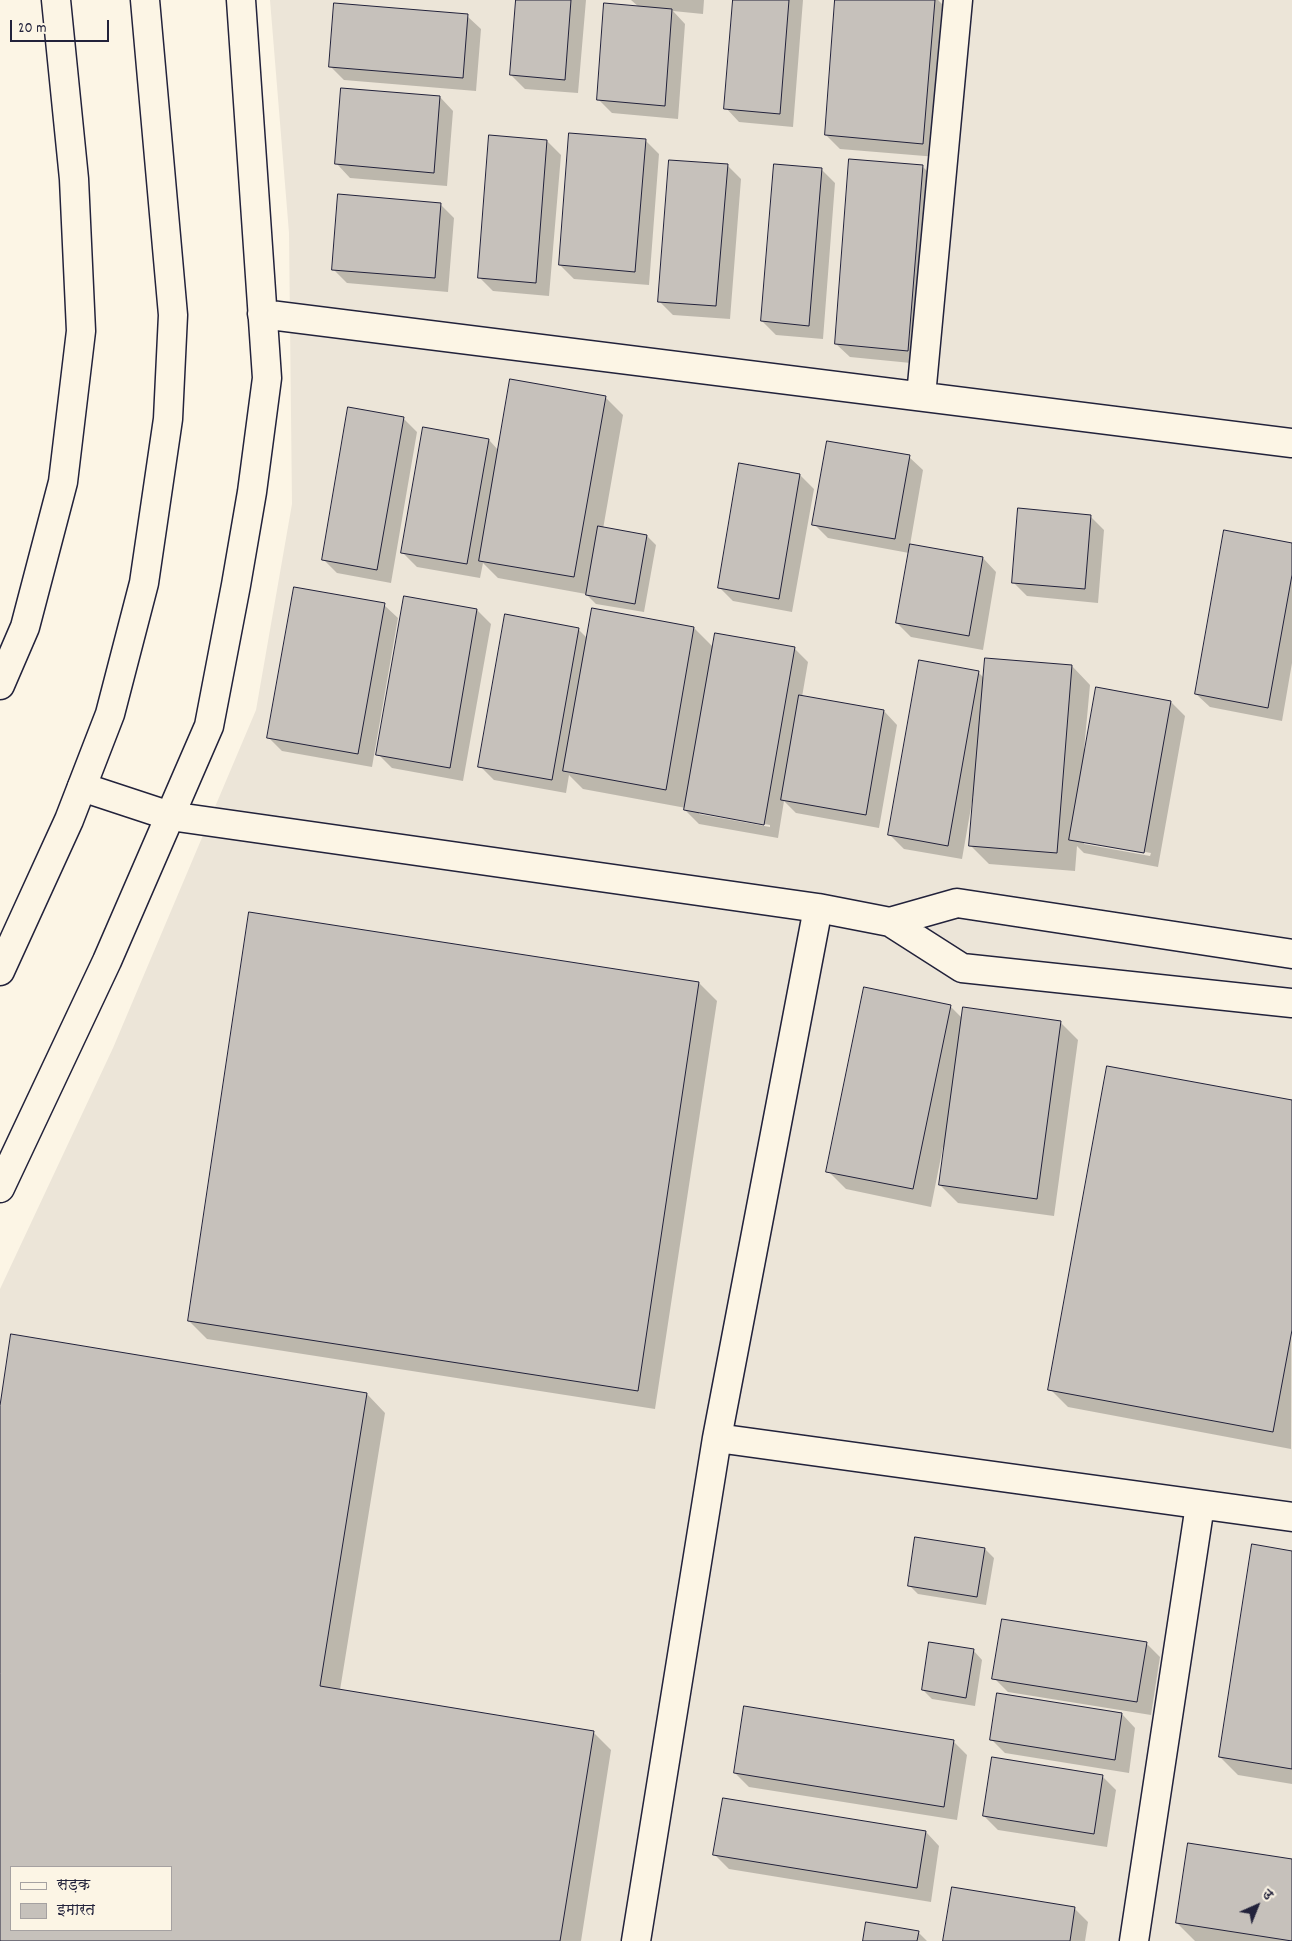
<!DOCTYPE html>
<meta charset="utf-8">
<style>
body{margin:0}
#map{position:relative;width:1292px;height:1941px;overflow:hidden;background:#fcf5e5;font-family:Dekko,"Playpen Sans Deva",sans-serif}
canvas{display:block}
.legend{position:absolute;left:10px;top:1866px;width:162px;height:65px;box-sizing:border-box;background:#fcf5e5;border:1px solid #a5a1a1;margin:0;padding:6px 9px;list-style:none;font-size:15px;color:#22223b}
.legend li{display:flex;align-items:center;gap:10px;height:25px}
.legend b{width:25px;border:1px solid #a5a1a1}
.north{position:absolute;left:1232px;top:1881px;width:50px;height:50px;-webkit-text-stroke:4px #fcf5e5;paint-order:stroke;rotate:44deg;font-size:14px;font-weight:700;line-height:20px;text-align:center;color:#22223b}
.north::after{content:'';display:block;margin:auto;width:18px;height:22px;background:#22223b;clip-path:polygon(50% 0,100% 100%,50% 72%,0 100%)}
.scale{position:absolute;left:10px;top:20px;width:99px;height:22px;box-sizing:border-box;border:2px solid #22223b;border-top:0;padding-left:6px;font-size:15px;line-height:18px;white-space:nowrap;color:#22223b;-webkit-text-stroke:4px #fcf5e5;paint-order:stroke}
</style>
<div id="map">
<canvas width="1292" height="1941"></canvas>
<ul class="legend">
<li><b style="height:6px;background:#fcf5e5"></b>सड़क</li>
<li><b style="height:14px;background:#c6c1bb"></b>इमारत</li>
</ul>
<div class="north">उ</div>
<div class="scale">20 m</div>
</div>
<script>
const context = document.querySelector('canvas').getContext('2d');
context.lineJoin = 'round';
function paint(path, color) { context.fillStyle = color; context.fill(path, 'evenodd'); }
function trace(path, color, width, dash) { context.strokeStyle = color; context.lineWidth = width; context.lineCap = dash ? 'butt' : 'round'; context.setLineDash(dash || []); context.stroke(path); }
paint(new Path2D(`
 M270,0H1292V1941H0V1289L113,1048L256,710L292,504L289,233ZM11,1867H171V1930H11Z`), '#ece5d8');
paint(new Path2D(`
 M517,0H586L578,93L525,89L511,75Z
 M631,0H704L703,14L673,11L685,24L678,119L612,113L598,99L639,7Z
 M734,0H803L793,127L739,122L726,108Z
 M836,0H938L948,10L937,157L840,149L826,135Z
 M467,16L481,29L476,91L344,80L330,66Z
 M440,97L453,111L447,186L350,178L337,164Z
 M645,140L659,154L649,285L574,279L560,265Z
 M547,141L561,155L549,296L493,291L479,277Z
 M727,165L741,179L730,319L673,315L659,301Z
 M922,166L936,180L921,364L850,357L836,344Z
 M821,169L835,183L823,339L776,335L762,321Z
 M440,204L454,218L448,292L347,283L333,269Z
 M605,397L623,415L603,529L647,536L656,545L644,612L596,604L586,594L498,578L483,563L480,578L417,567L403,553L489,440L499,451Z
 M403,418L417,432L391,583L337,573L323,559Z
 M909,457L923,470L910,545L983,558L996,572L983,650L911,637L897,623L909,553L828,538L814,524Z
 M740,465L800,475L814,489L792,612L733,601L719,587Z
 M1090,516L1104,530L1098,603L1027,596L1014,583Z
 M1292,544V663L1282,721L1210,707L1196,694Z
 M384,605L398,618L372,767L282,751L268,737Z
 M477,610L491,624L463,781L392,768L378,754Z
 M593,610L694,628L714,648H794L808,662L802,697L884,711L897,725L879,828L796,813L784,801L778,838L699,824L685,810L686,808L583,789L569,775L566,793L494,780L480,766L578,629L588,639ZM699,812L770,825V827L699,814Z
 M1072,666L1090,685L1084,750L1171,702L1185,716L1158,867L1084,853L1077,846L1075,871L989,864L971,846L975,797L973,796L962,859L904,849L890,835L978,672L984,678ZM1084,841L1151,853L1150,856L1084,844Z
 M699,983L717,1001L655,1409L207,1339L189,1321Z
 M950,1006L962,1018L1060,1022L1078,1040L1054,1216L958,1203L940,1185L945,1148L943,1147L931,1207L846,1189L828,1171Z
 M1292,1102L1291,1449L1068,1407L1050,1389Z
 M367,1394L385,1413L340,1690L593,1732L611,1750L581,1941H0V1414ZM11,1867H171V1930H11Z
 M985,1549L994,1558L986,1605L918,1594L909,1585Z
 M1292,1552V1784L1238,1775L1220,1757Z
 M1146,1643L1160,1657L1151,1715L1008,1692L994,1678Z
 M973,1650L982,1660L975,1706L932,1699L923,1690Z
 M1122,1714L1135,1728L1129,1773L1005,1753L991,1739Z
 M953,1741L967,1755L957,1820L749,1787L735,1773Z
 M1102,1776L1116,1790L1107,1847L998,1830L984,1816Z
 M926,1832L939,1846L931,1902L729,1869L715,1855Z
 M1292,1861V1941H1195L1177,1923Z
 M1074,1908L1088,1922L1085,1941H945Z
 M918,1932L927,1941H865Z`), '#0003');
const building = new Path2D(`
 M516,0H571L565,80L510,75Z
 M733,0H789L780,114L724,109Z
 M835,0H935L923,144L825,135Z
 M334,3L468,14L463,78L329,67Z
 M604,3L672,9L665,106L597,100Z
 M341,88L440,96L434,173L335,164Z
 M569,133L646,139L635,272L559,265Z
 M489,135L547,140L536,283L478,278Z
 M849,159L923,165L908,351L835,344Z
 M669,160L728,164L716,306L658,302Z
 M774,164L822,168L809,326L761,321Z
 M338,194L441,203L435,278L332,270Z
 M510,379L606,396L574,577L479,561Z
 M348,407L404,417L377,570L322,560Z
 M423,427L489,439L467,564L401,553Z
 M827,441L910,455L895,539L812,525Z
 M739,463L800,474L779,599L718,588Z
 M1018,508L1091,515L1085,589L1012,583Z
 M598,526L647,535L635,604L586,595Z
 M1224,530L1292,543V575L1268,708L1195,694Z
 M910,544L983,557L969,636L896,623Z
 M294,587L385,603L358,754L267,738Z
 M404,596L477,609L450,768L376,755Z
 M592,608L694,627L666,790L563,771Z
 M505,614L579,628L552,780L478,767Z
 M715,633L795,647L764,825L684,810Z
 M985,658L1072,665L1057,853L969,846Z
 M919,660L979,671L948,846L888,835Z
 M1096,687L1171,701L1144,853L1069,840Z
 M799,695L884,710L866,815L781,800Z
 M249,912L699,982L638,1391L188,1321Z
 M864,987L951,1005L913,1189L826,1172Z
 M963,1007L1061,1021L1037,1199L939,1185Z
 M1107,1066L1292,1100V1330L1273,1432L1048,1390Z
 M11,1334L367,1393L320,1686L594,1731L560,1941H0V1406ZM11,1867H171V1930H11Z
 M915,1537L985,1548L977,1597L908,1586Z
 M1252,1544L1292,1551V1769L1219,1757Z
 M1002,1619L1147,1642L1137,1702L992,1679Z
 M929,1642L974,1649L966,1698L922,1690Z
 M997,1693L1122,1713L1115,1760L990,1740Z
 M744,1706L954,1740L944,1807L734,1773Z
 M992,1757L1103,1775L1094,1834L983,1816Z
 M723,1798L926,1831L917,1888L713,1855Z
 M1188,1843L1292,1859V1941L1176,1923Z
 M952,1887L1075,1907L1070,1941H943Z
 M866,1922L919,1931L917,1941H863Z`);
paint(building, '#c6c1bb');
trace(building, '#22223b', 1);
const minor = new Path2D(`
 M262,314L1292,443
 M921,396L958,0
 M82,787L170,816L818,908L890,922L962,968L1292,1003
 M890,922L957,903L1292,954
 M0,1188L107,961L209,726L236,585L252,492L267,378L241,0
 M717,1438L1292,1517
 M636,1941L717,1438L818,908
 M1134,1941L1200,1505`);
const major = new Path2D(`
 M0,685L25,627L63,482L81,331L74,179L56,0
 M0,971L69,820L110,714L144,583L168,419L173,315L145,0`);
trace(minor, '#22223b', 31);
trace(major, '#22223b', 31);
trace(minor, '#fcf5e5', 28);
trace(major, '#fcf5e5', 28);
</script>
